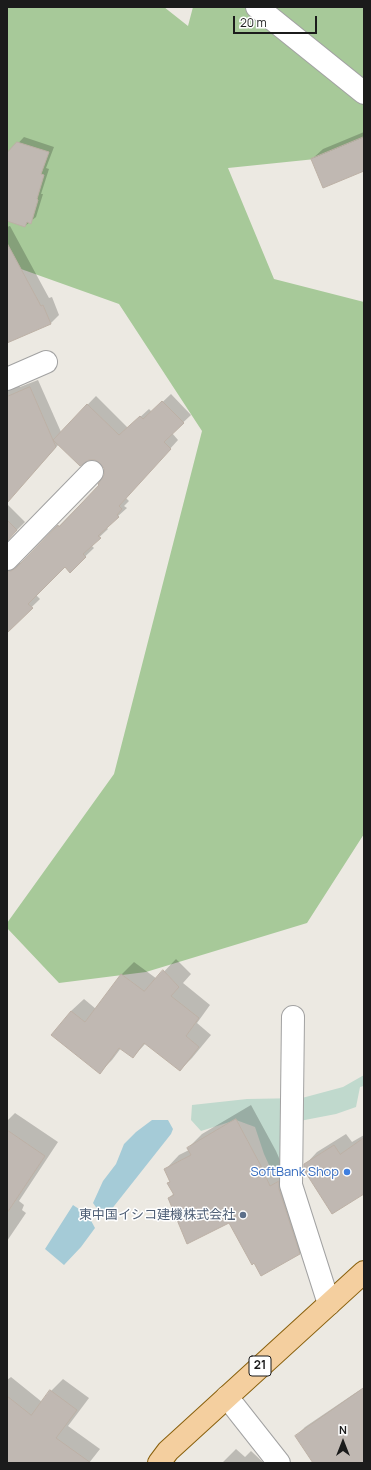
<!DOCTYPE html>
<meta charset="utf-8">
<style>
body{margin:0}
#map{position:relative;width:371px;height:1470px;overflow:hidden;background:#ece9e2;font-family:Manrope,sans-serif}
canvas{display:block}
.frame{position:absolute;inset:0;border:8px solid #1b1b1b;pointer-events:none}
.north{position:absolute;left:323px;top:1422px;width:40px;height:40px;-webkit-text-stroke:3px #fff;paint-order:stroke;rotate:0deg;font-size:11px;font-weight:700;line-height:16px;text-align:center;color:#1b1b1b}
.north::after{content:'';display:block;margin:auto;width:14px;height:18px;background:#1b1b1b;clip-path:polygon(50% 0,100% 100%,50% 72%,0 100%)}
.scale{position:absolute;left:233px;top:16px;width:84px;height:18px;box-sizing:border-box;border:2px solid #1b1b1b;border-top:0;padding-left:5px;font-size:12px;line-height:14px;white-space:nowrap;color:#1b1b1b;-webkit-text-stroke:3px #fff;paint-order:stroke}
</style>
<div id="map">
<canvas width="371" height="1470"></canvas>
<div class="frame"></div>
<div class="north">N</div>
<div class="scale">20 m</div>
</div>
<script>
const context = document.querySelector('canvas').getContext('2d');
context.lineJoin = 'round';
function paint(path, color) { context.fillStyle = color; context.fill(path, 'evenodd'); }
function trace(path, color, width, dash) { context.strokeStyle = color; context.lineWidth = width; context.lineCap = dash ? 'butt' : 'round'; context.setLineDash(dash || []); context.stroke(path); }
function label(font, color, halo, rows, align = 'center') {
  context.font = font + ' Manrope,"Noto Sans JP",sans-serif'; context.lineWidth = 3; context.setLineDash([]); context.textBaseline = 'middle'; context.strokeStyle = halo; context.fillStyle = color; for (const [text, x, y, turn = 0] of rows) {
    context.save(); context.translate(x, y); context.rotate((+turn || 0) * Math.PI / 180); context.textAlign = isNaN(turn) ? turn : align; if (halo) context.strokeText(text, 0, 0); context.fillText(text, 0, 0); context.restore();
  }
}
paint(new Path2D(`
 M7,7H164L188,26L193,7H364V154L228,168L274,279L364,302V834L307,923L146,972L59,983L7,928V923L114,774L202,431L119,304L7,264Z`), '#a7c999');
paint(new Path2D(`
 M364,1075V1086L360,1087L356,1107L336,1114L284,1124L282,1179L274,1176L264,1154L255,1127L236,1120L201,1131L191,1120L192,1105L247,1099L302,1098L343,1087Z`), '#c0d9cd');
paint(new Path2D(`
 M152,1120H168L173,1129L171,1134L107,1215L98,1210L93,1203L103,1181L116,1164L124,1144L136,1132Z
 M73,1205L88,1215L95,1228L81,1247L64,1265L45,1249Z`), '#a5cbd7');
paint(new Path2D(`
 M364,132V170L312,159L323,149Z
 M24,137L54,147L46,168L49,169L41,194H43L36,217L25,226L7,220V155Z
 M10,226L49,298L52,297L59,315L51,323L7,342V227Z
 M7,380L18,383L20,387L38,380L61,432L96,396L128,428L149,409L152,412L171,394L191,415L172,433L178,440L126,498L129,501L124,506L127,508L106,527L108,529L91,545L94,548L70,571L65,566L36,595L40,599L7,631V560L13,563H20L25,560L100,485L105,475V468L101,462L59,444L7,502Z
 M7,504L25,522L7,540Z
 M176,959L191,974L183,983L210,1005L197,1023L211,1035L192,1058L180,1070L146,1043L133,1057L121,1048L112,1060L100,1072L71,1011L84,999L96,1009L122,974L134,962L157,979Z
 M251,1105L276,1151L314,1239L299,1253L230,1222L169,1198L174,1193L168,1183L171,1181L165,1170L179,1155L189,1150L188,1148L202,1134Z
 M15,1113L58,1142L19,1201L24,1205L22,1210L26,1213L7,1241V1121Z
 M346,1134L352,1142L364,1135V1193L305,1165L317,1152Z
 M11,1377L42,1402L51,1391L63,1379L89,1398L68,1426L100,1449L89,1463H7V1380Z
 M364,1387V1463H315L296,1436L305,1427Z
 M236,1449L245,1457L251,1451L264,1463H222Z`), '#0003');
const building = new Path2D(`
 M364,137V171L323,188L311,159Z
 M17,142L49,152L41,174L44,175L37,199L38,200L31,224L27,222L25,227L7,221V153Z
 M7,243L41,306L43,305L51,324L7,343Z
 M30,387L53,440L87,404L119,435L140,416L143,419L162,401L184,423L164,442L171,449L119,506L122,509L117,515L119,517L98,536L101,538L83,554L86,557L70,573L65,567L28,604L33,608L7,633V571H11L16,568L58,525L59,527L99,485L98,484L104,475V468L100,463L95,460H89L80,466L53,440L56,447L7,503V397Z
 M7,520L17,530L7,541Z
 M163,970L179,987L171,996L199,1018L186,1036L199,1047L180,1071L144,1043L133,1058L119,1048L100,1074L51,1035L71,1011L85,1022L121,974L144,991Z
 M236,1119L261,1166L270,1186L279,1181V1189L300,1254L261,1276L254,1263L252,1265L229,1223L187,1244L168,1198L174,1195L167,1183L170,1182L164,1169L191,1155L187,1148Z
 M7,1130L45,1156L7,1213Z
 M364,1138V1194L332,1214L304,1170V1164L334,1145L340,1154Z
 M364,1388V1463H313L295,1436Z
 M50,1390L77,1410L56,1438L91,1463H7V1396L31,1415Z`);
paint(building, '#c0b8b2');
trace(building, '#bcb0a5', 1);
const minor = new Path2D(`
 M257,7L364,93
 M7,379L46,362
 M7,559L92,472
 M293,1017L291,1185L329,1304
 M227,1397L279,1463`);
const major = new Path2D(`
 M159,1463L168,1451L364,1272`);
trace(minor, '#a2a2a2', 24);
trace(major, '#885f0b', 24);
trace(minor, '#fff', 22);
trace(major, '#f4cf9f', 22);
for (const [x, y, r, color] of [
 [347,1172,4,"#3f7fe0"],
 [243,1215,4,"#5c6f8a"]
]) { const dot = new Path2D(); dot.arc(x, y, r, 0, 2 * Math.PI); context.fillStyle = color; context.fill(dot); trace(dot, '#fff', 1.5); }
for (const [x, y, w] of [
 [260,1366,22]
]) { const box = new Path2D(); box.roundRect(x - w / 2, y - 10, w, 20, 3); context.fillStyle = '#fff'; context.fill(box); trace(box, '#1b1b1b', 1); }
label('bold 12px', '#1b1b1b', null, [
 ["21",260,1366]
]);
label('13px', '#366cbe', '#fff', [
 ["SoftBank Shop",339,1172]
], 'right');
label('13px', '#4e5e75', '#fff', [
 ["東中国イシコ建機株式会社",235,1215]
], 'right');
</script>
